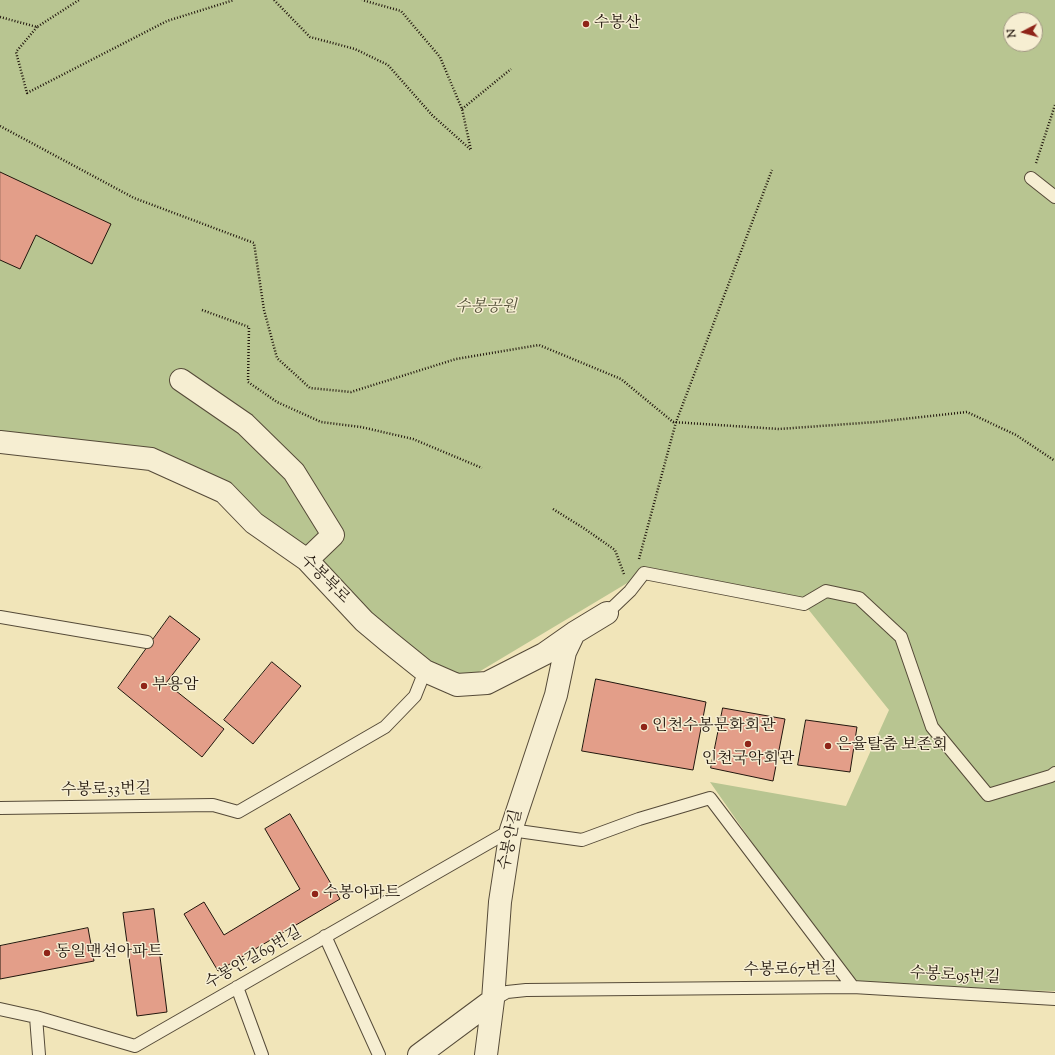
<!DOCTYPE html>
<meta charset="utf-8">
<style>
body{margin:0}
#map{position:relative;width:1055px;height:1055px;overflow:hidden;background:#f1e5b9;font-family:"Sorts Mill Goudy",serif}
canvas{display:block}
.north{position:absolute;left:1003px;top:12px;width:40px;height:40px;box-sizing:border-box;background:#f6eed2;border:1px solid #a19883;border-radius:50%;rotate:264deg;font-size:11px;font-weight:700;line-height:16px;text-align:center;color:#21160d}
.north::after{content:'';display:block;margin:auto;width:14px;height:18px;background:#8f2418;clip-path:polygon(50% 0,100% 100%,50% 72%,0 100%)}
</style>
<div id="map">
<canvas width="1055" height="1055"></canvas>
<div class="north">N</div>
</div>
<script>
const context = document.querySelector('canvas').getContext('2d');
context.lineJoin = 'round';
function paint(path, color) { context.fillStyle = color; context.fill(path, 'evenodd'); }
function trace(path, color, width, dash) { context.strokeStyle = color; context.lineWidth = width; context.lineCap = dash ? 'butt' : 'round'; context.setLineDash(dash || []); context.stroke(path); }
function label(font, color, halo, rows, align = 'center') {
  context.font = font + ' "Sorts Mill Goudy","Noto Serif KR",serif'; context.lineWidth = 3; context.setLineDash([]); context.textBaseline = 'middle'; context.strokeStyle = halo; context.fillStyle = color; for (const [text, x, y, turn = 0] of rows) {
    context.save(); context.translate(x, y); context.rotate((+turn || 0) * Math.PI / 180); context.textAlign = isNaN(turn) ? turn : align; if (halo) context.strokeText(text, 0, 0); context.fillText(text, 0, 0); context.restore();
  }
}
paint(new Path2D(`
 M0,0H1055V991L853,987L710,782L846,806L889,710L804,604L644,573L457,685L254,523L151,459L0,442ZM1011,20H1035V44H1011Z`), '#b8c591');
const building = new Path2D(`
 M0,172L111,224L92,264L36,235L20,269L0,260Z
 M170,616L200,639L166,683L224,729L202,757L118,688Z
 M272,662L301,686L253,744L224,720Z
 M596,679L706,702L693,770L582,751Z
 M723,708L785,719L773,781L711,768Z
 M806,720L857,727L850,772L798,765Z
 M290,814L340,899L218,971L184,914L204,902L224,935L300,889L265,829Z
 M154,909L167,1012L137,1016L123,913Z
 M88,928L94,961L0,979V946Z`);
paint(building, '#e39e89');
trace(building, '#21160d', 1);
const lane = new Path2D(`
 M1031,178L1055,197
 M607,613L630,591L644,573L804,604L826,591L859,598L901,637L932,727L988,795L1051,776L1055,773
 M0,617L147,642
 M0,808L213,805L238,812L385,727L415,696L425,671
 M325,936L379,1055
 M237,987L262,1055
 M493,1000L507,992L526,990L853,987L1055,999
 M0,1009L36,1017L135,1046L511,830L582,840L639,819L710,798L853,987
 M36,1017L39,1055`);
const street = new Path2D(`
 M181,380L245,424L294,472L333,535L307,560
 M0,442L151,459L224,492L254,523L307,560L364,621L389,642L425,671L457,685L487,683L544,654L574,633L607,613
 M419,1055L493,1000
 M486,1055L493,1000L500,902L511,830L556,695L565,652L574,633`);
trace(lane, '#554a38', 14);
trace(street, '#554a38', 24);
trace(new Path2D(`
 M274,0L310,37L355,49L388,65L432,115L471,150L462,109L440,57L401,11L362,0
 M0,17L37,27L79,0
 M37,27L16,52L27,93L167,21L234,0
 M462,109L511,69
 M0,126L134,198L254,243L264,310L277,358L310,388L351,392L456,359L539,345L621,379L673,422L779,429L876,422L967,412L1016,435L1055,461
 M1036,163L1055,105
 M202,310L249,327L248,382L277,402L321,422L361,427L413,439L482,468
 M553,509L585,529L615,550L624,574
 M639,559L676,422L772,170`), '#21160d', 2.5, [1, 2]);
trace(lane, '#f6eed2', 12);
trace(street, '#f6eed2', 22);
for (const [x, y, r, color] of [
 [586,24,4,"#8f2418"],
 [144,686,4,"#8f2418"],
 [644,727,4,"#8f2418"],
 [748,744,4,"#8f2418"],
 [828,746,4,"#8f2418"],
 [315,894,4,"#8f2418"],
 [47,953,4,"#8f2418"]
]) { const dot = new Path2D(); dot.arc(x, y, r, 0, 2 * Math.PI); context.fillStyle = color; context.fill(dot); trace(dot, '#f6eed2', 1.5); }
label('16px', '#21160d', '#f6eed2', [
 ["수봉산",594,24],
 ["부용암",152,686],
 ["인천수봉문화회관",652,727],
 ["은율탈춤 보존회",836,746],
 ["인천국악회관",748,760,"center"],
 ["수봉아파트",323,894],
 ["동일맨션아파트",55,953]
], 'left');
label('italic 16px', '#56533b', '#f6eed2', [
 ["수봉공원",486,308]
]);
label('16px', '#21160d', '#f6eed2', [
 ["수봉북로",324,580,45],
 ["수봉로33번길",106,791,-1],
 ["수봉안길",512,840,-78],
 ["수봉안길69번길",254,959,-30],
 ["수봉로67번길",790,971,-1],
 ["수봉로95번길",955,977,3]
]);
</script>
